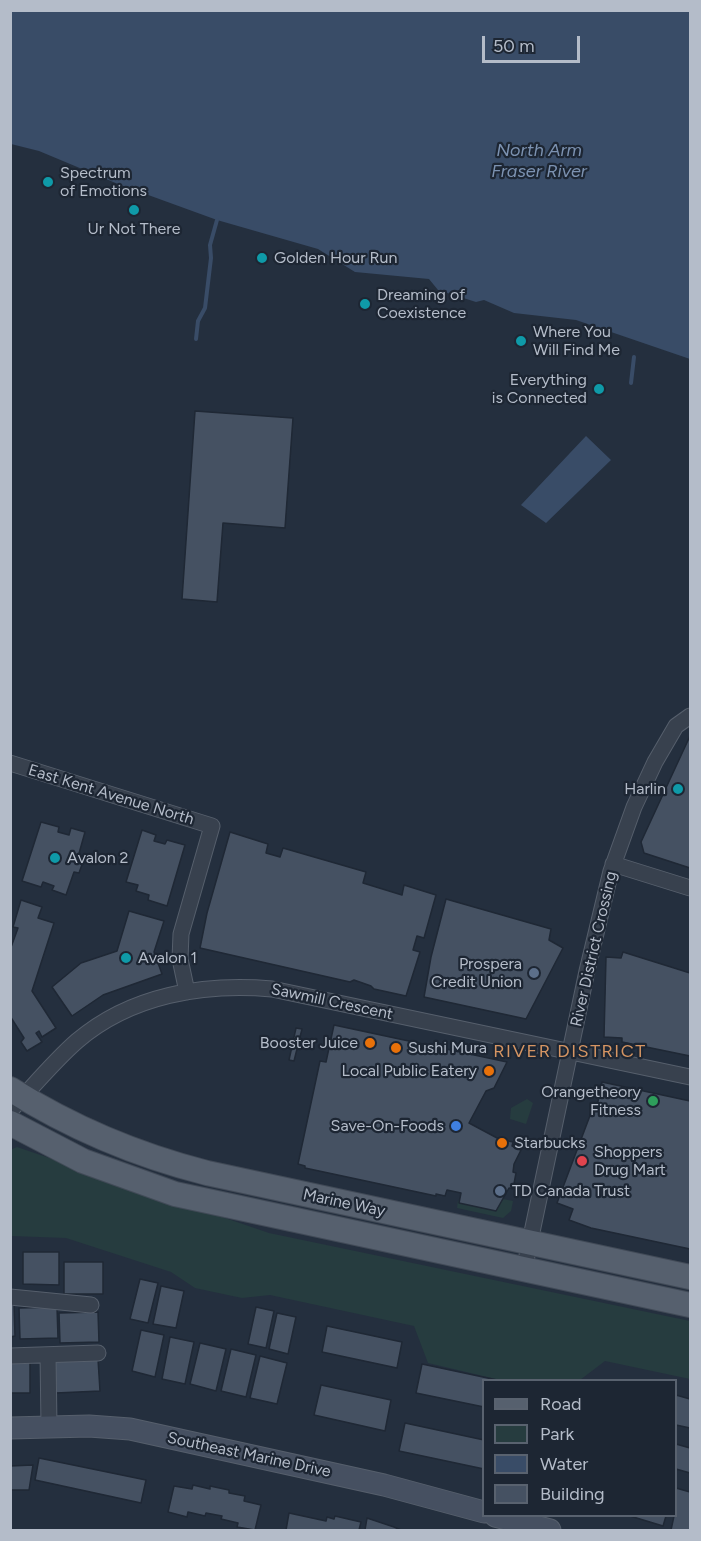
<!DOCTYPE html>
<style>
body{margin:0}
#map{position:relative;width:701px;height:1541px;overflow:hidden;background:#242f3e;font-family:Figtree,sans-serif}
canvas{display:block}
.frame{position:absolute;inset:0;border:12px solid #b4bcc9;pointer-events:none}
.legend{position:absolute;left:482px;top:1379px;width:195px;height:138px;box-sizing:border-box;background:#1d2633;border:2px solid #59626f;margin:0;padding:8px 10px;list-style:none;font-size:18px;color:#b4bcc9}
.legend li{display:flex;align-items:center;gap:12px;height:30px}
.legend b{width:30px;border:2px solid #59626f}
.scale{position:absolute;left:482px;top:36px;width:98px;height:27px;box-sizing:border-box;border:3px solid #b4bcc9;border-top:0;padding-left:8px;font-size:18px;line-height:21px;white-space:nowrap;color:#b4bcc9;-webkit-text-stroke:4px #1d2633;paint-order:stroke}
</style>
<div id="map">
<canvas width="701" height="1541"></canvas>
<div class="frame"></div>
<ul class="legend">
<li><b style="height:8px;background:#56606e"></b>Road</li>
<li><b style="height:16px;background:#263c3f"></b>Park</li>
<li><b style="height:16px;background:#394c67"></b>Water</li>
<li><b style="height:16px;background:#455162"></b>Building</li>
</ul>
<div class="scale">50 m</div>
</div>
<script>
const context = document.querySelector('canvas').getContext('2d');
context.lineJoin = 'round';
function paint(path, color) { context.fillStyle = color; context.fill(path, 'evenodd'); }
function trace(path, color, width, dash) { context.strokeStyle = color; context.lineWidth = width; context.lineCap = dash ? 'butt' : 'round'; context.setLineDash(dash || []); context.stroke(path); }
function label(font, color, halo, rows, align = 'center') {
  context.font = font + ' Figtree,sans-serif'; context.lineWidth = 4.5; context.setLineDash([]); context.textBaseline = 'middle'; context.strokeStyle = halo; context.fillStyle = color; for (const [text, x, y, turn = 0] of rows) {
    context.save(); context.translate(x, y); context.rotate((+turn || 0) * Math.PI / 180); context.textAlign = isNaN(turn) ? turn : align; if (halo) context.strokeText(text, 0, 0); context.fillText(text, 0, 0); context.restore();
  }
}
paint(new Path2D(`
 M527,1099L533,1103L526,1124L510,1119L511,1108Z
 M17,1147L269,1233L690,1321V1379L605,1361L580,1380H500L428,1363L414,1326L270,1295L242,1298L195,1288L171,1272L66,1238L11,1236L10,1150Z
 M503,1199L513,1201L511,1211L503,1218L457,1208L458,1200L460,1203L496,1211Z`), '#263c3f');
paint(new Path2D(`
 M10,11H690V359L576,320L514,313L484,300L476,302L438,290L429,279L355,272L318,249L217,220L118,184L39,151L11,144Z
 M586,436L611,460L546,523L521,505Z`), '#394c67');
trace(new Path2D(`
 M196,339L198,321L205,308L211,258L210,245L217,220
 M631,383L634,357`), '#394c67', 4);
const building = new Path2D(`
 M195,411L293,418L285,528L223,523L217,602L182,599Z
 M690,736V868L644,853L641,842Z
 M41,822L59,827L58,832L69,835L71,828L85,832L78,857L84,859L79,873L74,872L66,895L52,890L54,886L43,882L41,887L22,881Z
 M142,830L156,835L154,841L165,844L167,840L185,845L167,906L148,900L149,895L136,891L138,885L126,882Z
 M230,832L268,844L266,853L280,857L283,848L366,872L363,883L402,895L404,885L436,895L424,938L417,936L413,950L420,952L406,996L374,989L371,986L354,980L350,982L200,948L207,913Z
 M446,899L551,929L549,940L563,948L526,1019L424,997L431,957Z
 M21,900L42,907L38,918L54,923L32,991L56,1028L42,1037L39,1031L36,1033L42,1042L27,1051L21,1042L24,1038L10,1016V950L18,928L13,927Z
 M129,911L164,921L154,952L162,974L103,995L72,1016L52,987L81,963L117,951Z
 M623,952L690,973V1056L622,1042V1038L604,1037L606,957L621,958Z
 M334,1025L507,1062L494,1088L486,1091L469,1123L499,1139L513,1142L512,1146L521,1150L514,1164L513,1172L516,1173L513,1189L509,1188L496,1211L459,1203L461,1193L447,1190L445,1196L436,1194V1196L305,1168V1166L298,1164L320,1061L326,1062Z
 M296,1028L302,1029L294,1061L289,1060Z
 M602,1082L690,1101V1249L591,1228L569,1220L573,1209L557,1203L594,1105L597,1106Z
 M23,1252H59V1285L23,1284Z
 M64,1262H103V1294H64Z
 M140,1279L158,1283L148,1323L130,1319Z
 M161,1286L184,1291L176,1328L153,1324Z
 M10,1305H14L15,1336L10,1337Z
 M57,1307L58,1338L20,1339L19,1308Z
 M256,1307L274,1311L266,1348L248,1344Z
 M98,1312L99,1342L60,1343L59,1313Z
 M277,1313L296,1317L288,1354L269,1349Z
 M327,1326L402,1342L397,1368L322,1352Z
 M141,1330L164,1335L155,1377L132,1371Z
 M170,1337L194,1342L185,1384L162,1379Z
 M200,1343L226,1349L216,1391L190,1384Z
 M231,1349L256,1355L246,1397L221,1391Z
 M260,1356L287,1363L277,1404L250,1398Z
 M98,1359L100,1391L56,1393L54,1361Z
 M10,1361H30V1393H10Z
 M422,1364L497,1380H484V1407L416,1393Z
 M321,1385L391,1400L385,1431L314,1415Z
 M676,1395L690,1399V1428L676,1425Z
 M405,1423L484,1440V1469L399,1451Z
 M676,1444L690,1448V1473L676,1469Z
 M39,1458L146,1480L141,1503L35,1480Z
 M33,1465L29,1490H10V1466Z
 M193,1485L210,1489V1486L229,1490V1493L245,1496L244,1501L261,1505L255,1530L237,1527L238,1523L221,1519L222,1516L206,1513L205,1516L188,1512L187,1517L168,1512L174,1486L192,1489Z
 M676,1488L690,1492V1530H671L674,1516H672H676Z
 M289,1513L326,1521L327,1517L334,1519L335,1516L361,1522L359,1530H286Z
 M630,1516H666L663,1526Z
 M367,1518L394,1527L401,1530H365Z`);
paint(building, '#455162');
trace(building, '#1f2835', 1.5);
const street = new Path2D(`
 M10,763L212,826L181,934L180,959L187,992
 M613,864L690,888
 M10,1111C32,1088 53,1062 77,1041C131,995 203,983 272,989L690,1077
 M524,1270L587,971L611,871L634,807L655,762L676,726L690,716
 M10,1297L91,1305
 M48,1355L49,1426
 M10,1356L98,1353`);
const secondary = new Path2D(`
 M10,1428L89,1426L130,1429L384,1485L484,1512
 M495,1516L550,1530`);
const primary = new Path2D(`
 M10,1089C72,1128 136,1155 207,1173L690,1277
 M10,1123L83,1161L175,1194L690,1305`);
trace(street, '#565f6c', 17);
trace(secondary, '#565f6c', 23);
trace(primary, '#414a57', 26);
trace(street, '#38414e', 15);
trace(secondary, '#465061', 21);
trace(primary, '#56606e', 24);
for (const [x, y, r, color] of [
 [48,182,6,"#0f9aa8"],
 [134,210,6,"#0f9aa8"],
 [262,258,6,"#0f9aa8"],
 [365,304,6,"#0f9aa8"],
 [521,341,6,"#0f9aa8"],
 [599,389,6,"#0f9aa8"],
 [678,789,6,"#0f9aa8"],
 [55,858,6,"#0f9aa8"],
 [126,958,6,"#0f9aa8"],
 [534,973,6,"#5c6f8a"],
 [370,1043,6,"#e8710a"],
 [396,1048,6,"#e8710a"],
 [489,1071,6,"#e8710a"],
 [653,1101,6,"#2e9e5b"],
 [456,1126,6,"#3f7fe0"],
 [502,1143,6,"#e8710a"],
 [582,1161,6,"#e0444e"],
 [500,1191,6,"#5c6f8a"]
]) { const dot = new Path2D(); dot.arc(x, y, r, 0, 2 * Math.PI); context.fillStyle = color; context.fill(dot); trace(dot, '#1d2633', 2); }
label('16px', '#b4bcc9', '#1d2633', [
 ["Spectrum",60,173],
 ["of Emotions",60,191],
 ["Ur Not There",134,229,"center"],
 ["Golden Hour Run",274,258],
 ["Dreaming of",377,295],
 ["Coexistence",377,313],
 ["Where You",533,332],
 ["Will Find Me",533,350],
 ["Everything",587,380,"right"],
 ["is Connected",587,398,"right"],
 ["Harlin",666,789,"right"],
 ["Avalon 2",67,858],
 ["Avalon 1",138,958],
 ["Prospera",522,964,"right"],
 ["Credit Union",522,982,"right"],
 ["Booster Juice",358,1043,"right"],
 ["Sushi Mura",408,1048],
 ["Local Public Eatery",477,1071,"right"],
 ["Orangetheory",641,1092,"right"],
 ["Fitness",641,1110,"right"],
 ["Save-On-Foods",444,1126,"right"],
 ["Starbucks",514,1143],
 ["Shoppers",594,1152],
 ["Drug Mart",594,1170],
 ["TD Canada Trust",512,1191]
], 'left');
label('16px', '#b4bcc9', '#1d2633', [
 ["East Kent Avenue North",111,795,17],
 ["River District Crossing",594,949,-77],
 ["Sawmill Crescent",332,1002,12],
 ["Marine Way",344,1203,12],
 ["Southeast Marine Drive",249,1455,12]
]);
label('italic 18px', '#7c92b1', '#1d2633', [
 ["North Arm",539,151],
 ["Fraser River",539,172]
]);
context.letterSpacing = '1.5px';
label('18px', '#d59563', '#1d2633', [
 ["RIVER DISTRICT",570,1052]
]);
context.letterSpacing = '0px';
</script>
